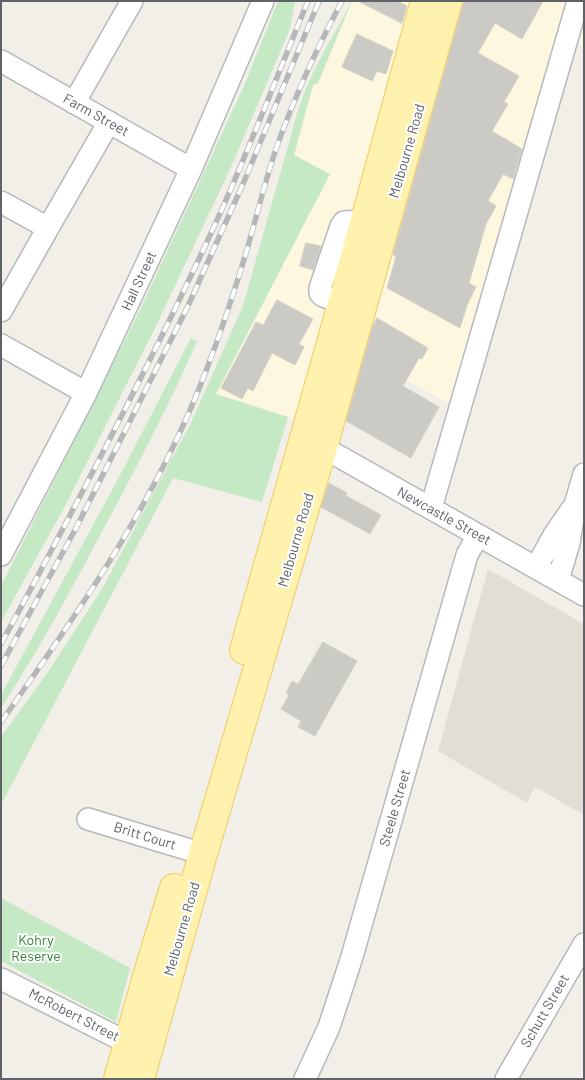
<!DOCTYPE html>
<style>
body{margin:0}
#map{position:relative;width:585px;height:1080px;overflow:hidden;background:#f1efe8;font-family:Barlow,sans-serif}
canvas{display:block}
.frame{position:absolute;inset:0;border:2px solid #5f6368;pointer-events:none}
</style>
<div id="map">
<canvas width="585" height="1080"></canvas>
<div class="frame"></div>
</div>
<script>
const context = document.querySelector('canvas').getContext('2d');
context.lineJoin = 'round';
function paint(path, color) { context.fillStyle = color; context.fill(path, 'evenodd'); }
function trace(path, color, width, dash) { context.strokeStyle = color; context.lineWidth = width; context.lineCap = dash ? 'butt' : 'round'; context.setLineDash(dash || []); context.stroke(path); }
function label(font, color, halo, rows, align = 'center') {
  context.font = font + ' Barlow,sans-serif'; context.lineWidth = 4; context.setLineDash([]); context.textBaseline = 'middle'; context.strokeStyle = halo; context.fillStyle = color; for (const [text, x, y, turn = 0] of rows) {
    context.save(); context.translate(x, y); context.rotate((+turn || 0) * Math.PI / 180); context.textAlign = isNaN(turn) ? turn : align; if (halo) context.strokeText(text, 0, 0); context.fillText(text, 0, 0); context.restore();
  }
}
paint(new Path2D(`
 M352,1H416L294,419L216,394L330,175L294,155L313,85L318,83Z
 M455,1H584V46L563,35L454,406L357,353Z`), '#fef7e0');
paint(new Path2D(`
 M488,569L584,624V815L535,787L527,803L438,751Z`), '#e1ded6');
paint(new Path2D(`
 M278,1H295L290,29L231,167L154,330L65,506L1,622V586L140,310L244,86Z
 M352,1L318,83L313,85L294,155L330,174L216,394L288,417L262,502L173,478L1,805V737L50,669L102,589L190,425L243,306L297,114L307,86L320,59Z
 M191,338L197,341C172,399 143,455 113,511C78,577 42,645 1,708V695L118,479Z
 M1,898L130,968L116,1022L1,961Z`), '#c5e8c5');
const building = new Path2D(`
 M358,1H397L407,6L402,23Z
 M464,1H543L522,39L495,23L478,53L519,76L504,102L508,104L492,131L522,149L513,179L503,174L488,201L496,206L486,224L469,283L476,287L467,305L460,328L387,288L396,257L393,255Z
 M357,34L393,51L386,74L377,71L372,81L342,67Z
 M306,243L321,246L313,270L300,266Z
 M277,300L313,319L299,344L304,347L295,365L272,353L253,391L248,388L242,399L221,388L256,322L263,325Z
 M377,318L428,348L422,359L419,358L403,386L439,407L411,458L346,421L373,326Z
 M329,483L347,493L345,495L381,515L370,534L321,507Z
 M323,642L357,661L315,736L298,727L301,721L281,709L289,695L286,693L292,681L298,684Z`);
paint(building, '#cccac5');
trace(building, '#d6d1c6', 1);
const minor = new Path2D(`
 M1,61L191,169
 M74,103L132,1
 M1,202L48,228L1,311
 M48,228L109,122
 M355,308L323,296L320,293V288L341,226L344,222L364,221
 M1,345L86,393
 M310,440L584,595
 M431,508L578,1
 M1,555L86,393L191,169L263,1
 M536,568L554,535L572,509
 M558,580L569,543L575,505L584,474
 M88,819L203,854
 M1,979L140,1049
 M305,1079L329,1027L351,960L467,555L478,535
 M506,1079L584,944`);
const major = new Path2D(`
 M244,650L342,304L425,1
 M118,1079L148,973L174,888
 M140,1079L203,854L323,447L448,1`);
trace(minor, '#b5b8bc', 24);
trace(major, '#f2c960', 30);
trace(minor, '#fff', 21);
trace(major, '#fff2af', 28);
const rail = new Path2D(`
 M1,644C75,508 147,371 212,231C247,156 276,78 308,1
 M1,666L75,530L188,306L243,184L319,1
 M1,722C79,612 158,498 206,371C221,332 234,293 246,253C256,219 264,185 275,152C293,100 316,50 342,1`);
trace(rail, '#b6b7b8', 5.5);
trace(rail, '#fff', 4, [11]);
label('14px', '#5f6368', '#fff', [
 ["Farm Street",96,115,29],
 ["Melbourne Road",407,151,-74],
 ["Hall Street",139,281,-65],
 ["Newcastle Street",444,516,29],
 ["Melbourne Road",296,540,-74],
 ["Steele Street",395,808,-74],
 ["Britt Court",145,836,17],
 ["Melbourne Road",182,929,-74],
 ["Schutt Street",545,1011,-60],
 ["McRobert Street",74,1015,27]
]);
label('14px', '#348238', '#fff', [
 ["Kohry",36,940],
 ["Reserve",36,956]
]);
</script>
